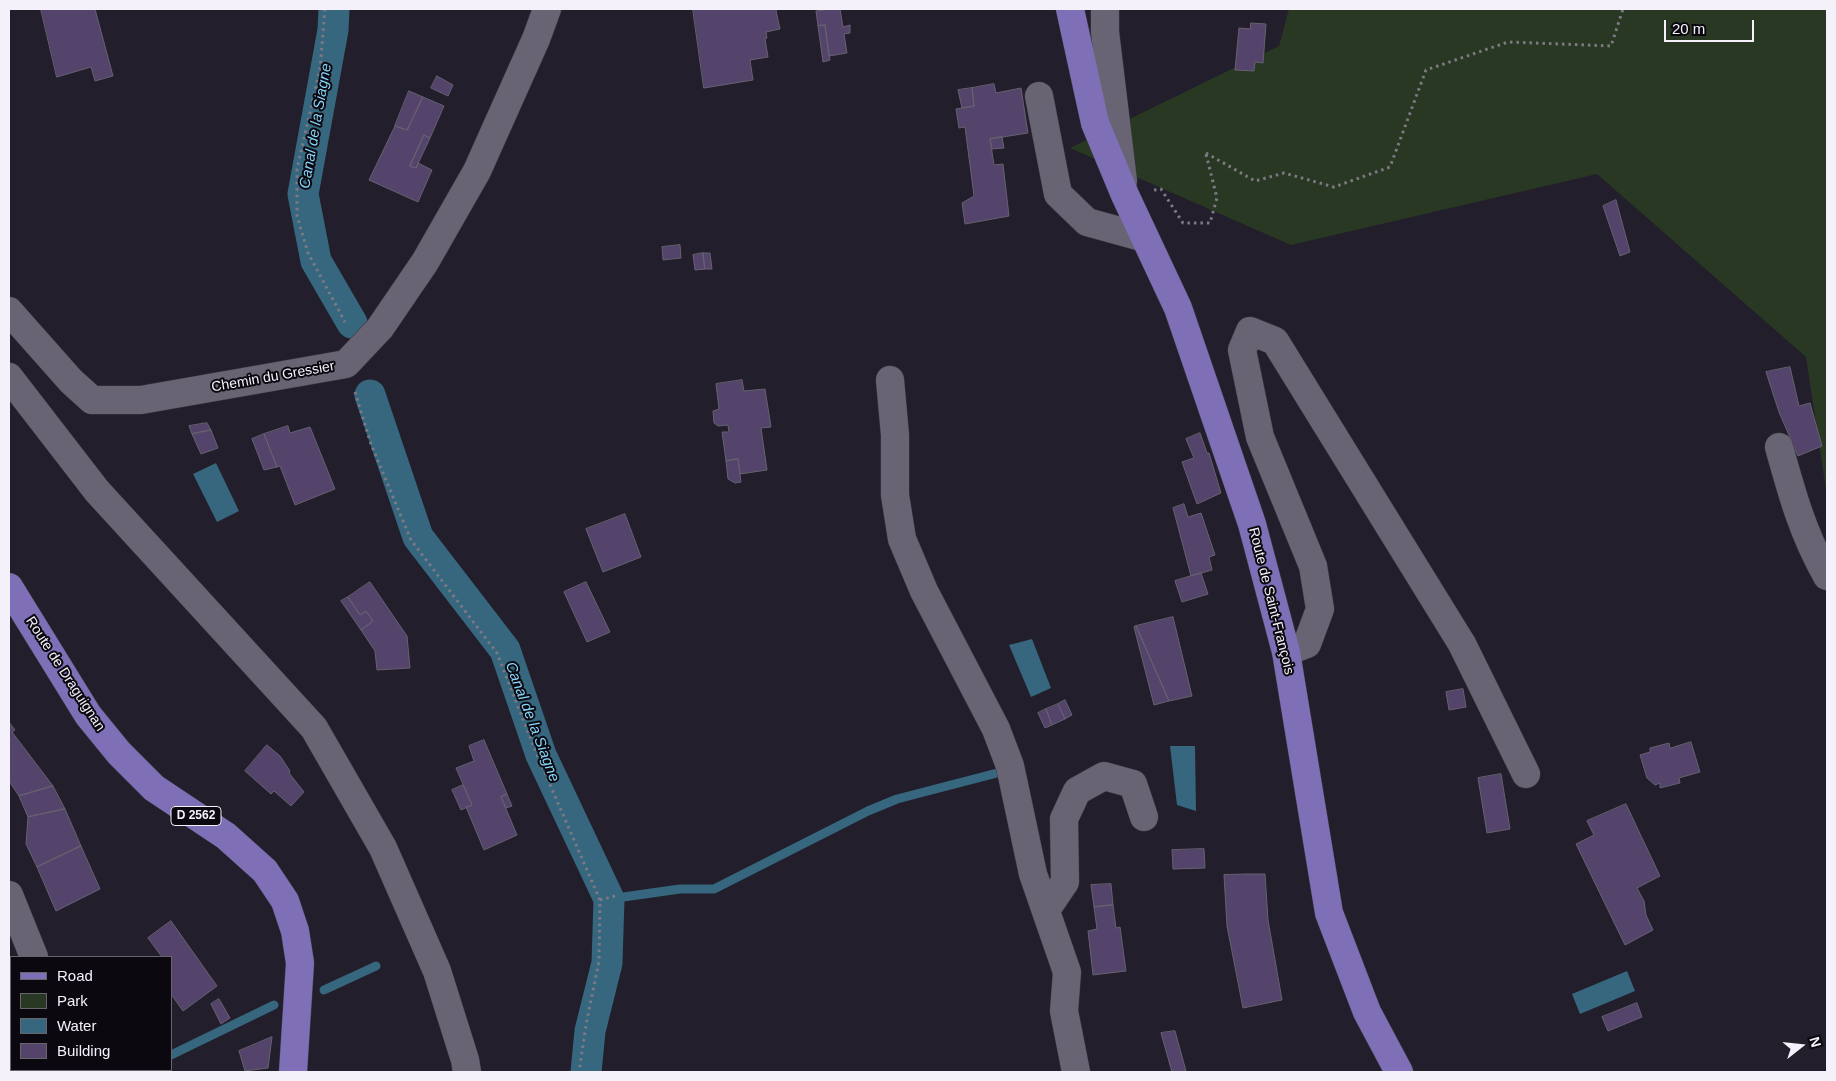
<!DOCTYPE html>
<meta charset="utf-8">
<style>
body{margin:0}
#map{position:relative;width:1836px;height:1081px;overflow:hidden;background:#221e2b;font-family:Helvetica,sans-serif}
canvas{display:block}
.frame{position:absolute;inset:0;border:10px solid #f4f1fa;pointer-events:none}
.legend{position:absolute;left:10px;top:956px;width:162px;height:115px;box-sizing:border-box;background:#0b090f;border:1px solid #68666d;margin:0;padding:6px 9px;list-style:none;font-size:15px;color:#f4f1fa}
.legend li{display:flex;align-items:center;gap:10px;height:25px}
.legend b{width:25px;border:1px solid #68666d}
.north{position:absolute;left:1776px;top:1021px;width:50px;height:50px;-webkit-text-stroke:4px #0b090f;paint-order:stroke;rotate:74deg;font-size:14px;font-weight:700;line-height:20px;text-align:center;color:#f4f1fa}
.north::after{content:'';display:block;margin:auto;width:18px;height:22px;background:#f4f1fa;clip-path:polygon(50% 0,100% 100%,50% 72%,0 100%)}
.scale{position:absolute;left:1664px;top:20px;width:90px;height:22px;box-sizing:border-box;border:2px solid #f4f1fa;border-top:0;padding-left:6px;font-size:15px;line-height:18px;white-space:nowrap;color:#f4f1fa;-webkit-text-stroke:4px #0b090f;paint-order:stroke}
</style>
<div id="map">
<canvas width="1836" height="1081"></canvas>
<div class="frame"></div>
<ul class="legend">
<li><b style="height:6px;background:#7e6fb6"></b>Road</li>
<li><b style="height:14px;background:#293823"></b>Park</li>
<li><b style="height:14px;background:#36677e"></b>Water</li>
<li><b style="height:14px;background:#54446b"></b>Building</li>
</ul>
<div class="north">N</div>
<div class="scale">20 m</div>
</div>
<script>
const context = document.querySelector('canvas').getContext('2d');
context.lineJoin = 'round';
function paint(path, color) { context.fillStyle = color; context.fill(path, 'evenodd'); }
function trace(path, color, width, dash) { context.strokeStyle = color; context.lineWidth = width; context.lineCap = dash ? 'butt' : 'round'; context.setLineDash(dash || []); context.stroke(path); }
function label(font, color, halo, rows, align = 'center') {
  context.font = font + ' Helvetica,sans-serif'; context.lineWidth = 4; context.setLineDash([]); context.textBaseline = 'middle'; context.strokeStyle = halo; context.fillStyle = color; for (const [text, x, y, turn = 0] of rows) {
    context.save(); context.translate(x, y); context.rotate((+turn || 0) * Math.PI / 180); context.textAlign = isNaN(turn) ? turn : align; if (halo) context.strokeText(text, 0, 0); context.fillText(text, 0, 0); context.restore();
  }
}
paint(new Path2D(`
 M1289,9H1827V496L1806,357L1597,174L1291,245L1070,148L1279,46Z`), '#293823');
paint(new Path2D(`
 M216,463L239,511L217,522L193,474Z
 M1032,639L1051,688L1031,697L1009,645Z
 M1170,746H1195L1196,811L1177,805Z
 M1627,971L1635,991L1580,1014L1572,994Z`), '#36677e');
trace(new Path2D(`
 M609,899L680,889H714L868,811L897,799L1001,772
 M324,990L376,966
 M171,1055L274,1005
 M137,1072L141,1070`), '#36677e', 9);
trace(new Path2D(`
 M334,9L333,30L303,194L316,261L352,323
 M370,395L418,537L505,650L541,755L609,899L607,963L590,1031L586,1072`), '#36677e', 31);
const building = new Path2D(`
 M41,9H95L113,76L95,81L91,67L57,77Z
 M693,9H778L776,11L780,29L766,32L767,38L765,39L768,57L750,60L753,80L704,88Z
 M823,9H840L843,27L850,25V33L844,34L847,53L829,56L825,25L818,26L816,11L824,10Z
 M1251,23L1266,24L1263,63L1255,62L1254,71L1235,70L1239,28L1250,29Z
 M825,25L830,60L823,62L818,26Z
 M437,76L453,85L448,96L431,88Z
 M994,84L996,93L1021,88L1028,133L990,139L994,165L1003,164L1009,216L965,224L962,203L974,196L965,127L959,128L956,109L974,106L972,88Z
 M972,88L974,106L962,108L958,90Z
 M409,91L423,97L407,130L395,126Z
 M423,97L444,106L430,138L424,135L410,166L416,168L418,163L432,170L418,202L369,180L395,126L407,130Z
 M424,135L430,138L416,168L410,166Z
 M1002,137L1004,148L992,149L990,139Z
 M1616,200L1630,252L1620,256L1603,206Z
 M680,245L681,258L663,260L662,247Z
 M703,253L705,269L695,270L693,255Z
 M703,253H710L712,269H705Z
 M1790,367L1799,406L1810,403L1822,446L1798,456L1779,412L1766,372Z
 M742,380L744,391L765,389L771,427L761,428L767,470L740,474L738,459L726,461L722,432H729L728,425L718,426L714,423L713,411L719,409L716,384Z
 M207,423L211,430L192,434L189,426Z
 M288,426L290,433L310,427L335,489L295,505L280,466L277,467L264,434Z
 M211,430L218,448L201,454L192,434Z
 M1200,433L1207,453H1209L1221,493L1197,504L1182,462L1194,458L1186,439Z
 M264,434L277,467L264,470L252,439Z
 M738,459L741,482L735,483L728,479L726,461Z
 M1184,504L1188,517L1201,513L1215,555L1209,557L1212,570L1191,576L1173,508Z
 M625,514L641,557L603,572L586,529Z
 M1201,573L1208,594L1182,602L1175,581Z
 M370,582L407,636L410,668L377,670L375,651L361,630L373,621L366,611L360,615L348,597Z
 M586,582L610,632L587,642L564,592Z
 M348,597L360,615L366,611L373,621L361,630L341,601Z
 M1173,617L1192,696L1169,701L1136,626Z
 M1136,626L1151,660L1169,701L1154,705L1134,627Z
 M1463,689L1466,707L1449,710L1446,692Z
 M1065,700L1072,715L1065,719L1058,704Z
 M1058,704L1065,719L1052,725L1046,709Z
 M1046,709L1052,725L1045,728L1038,713Z
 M9,722L15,730L12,732L53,786L19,796L9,781Z
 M484,740L507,794L501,797L517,835L484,850L466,807L472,805L456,768L474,761L469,746Z
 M1691,742L1700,772L1679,778L1680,783L1660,788V783L1655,785L1647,778L1640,755L1650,752V748L1669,743L1670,748Z
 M267,745L280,756L290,771L289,773L304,792L291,806L274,791L271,794L245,771Z
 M1501,774L1510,829L1487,833L1478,778Z
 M463,785L472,805L461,810L452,790Z
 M53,786L65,809L28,817L19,796Z
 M507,794L512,806L506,808L501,797Z
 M1626,804L1660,876L1637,888L1644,901L1646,915L1653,930L1625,945L1576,844L1594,835L1587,821Z
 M65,809L81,846L37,867L26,844L28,817Z
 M81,846L100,889L56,911L37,867Z
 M1204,849L1205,868L1173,869L1172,850Z
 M1245,874H1265L1268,920L1282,1000L1243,1008L1227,926L1224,875Z
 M1111,884L1113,905L1094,907L1091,885Z
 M1113,905L1116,928L1120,927L1126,971L1093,975L1088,931L1097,929L1094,907Z
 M171,921L217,986L183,1011L171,994V957H162L148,938Z
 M219,999L230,1018L221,1024L211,1004Z
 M1637,1003L1642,1017L1608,1031L1602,1017Z
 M9,1029H11V1070L39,1071L9,1070Z
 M1175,1031L1186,1071L1179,1072H1172L1161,1033Z
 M272,1037L268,1068L245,1071L239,1051Z`);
paint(building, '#54446b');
trace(building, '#66616f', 1);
const minor = new Path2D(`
 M1105,9V32L1123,181
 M1039,96L1058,194L1087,222L1145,238
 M9,311L71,381L92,400H141L346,364L380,328L425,262L477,171L536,39L547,9
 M9,377L97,491L314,728L383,848L437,971L465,1060L467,1072
 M890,380L895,435V495L902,539L924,591L996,729L1010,766L1033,874L1067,972L1064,1011L1076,1072
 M1779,447C1792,494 1803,534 1827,576
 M1286,652L1307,644L1320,609L1313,566L1260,437L1242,350L1250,331L1275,341L1462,644L1526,774
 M9,895L34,957
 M1046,910L1065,882L1064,819L1077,791L1104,776L1133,784L1144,817
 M92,1070L93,1072`);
const major = new Path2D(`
 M1070,9L1095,123L1125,195L1178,308L1252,524L1286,652L1329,913L1367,1012L1399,1072
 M9,587L88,715L119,753L154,788L226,836L265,871L285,901L295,931L300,963L293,1072`);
trace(minor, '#3e3b46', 29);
trace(major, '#3e3b46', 29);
trace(new Path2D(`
 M325,9L320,69L297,169V216L308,253L345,322
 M1206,153L1255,181L1284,173L1334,187L1390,167L1426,70L1508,42L1611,46L1623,9
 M1154,190L1161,189L1183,223H1210L1217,198L1206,154
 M355,392L371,444L411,540L497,653L538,757L600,900L599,961L586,1025L579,1072
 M600,900L619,895`), '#7d7985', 3, [2.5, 4]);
trace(minor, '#686473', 28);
trace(major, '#7e6fb6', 28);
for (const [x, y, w] of [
 [196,816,50]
]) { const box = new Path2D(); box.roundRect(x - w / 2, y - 9.5, w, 19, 4); context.fillStyle = '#0b090f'; context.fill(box); trace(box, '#f4f1fa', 1); }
label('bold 12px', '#f4f1fa', null, [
 ["D 2562",196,816]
]);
label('14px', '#f4f1fa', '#0b090f', [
 ["Chemin du Gressier",273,377,-10],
 ["Route de Saint-François",1271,601,76],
 ["Route de Draguignan",65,674,57]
]);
label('italic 15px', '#87d6fd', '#0b090f', [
 ["Canal de la Siagne",316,126,-80],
 ["Canal de la Siagne",532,722,69]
]);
</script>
